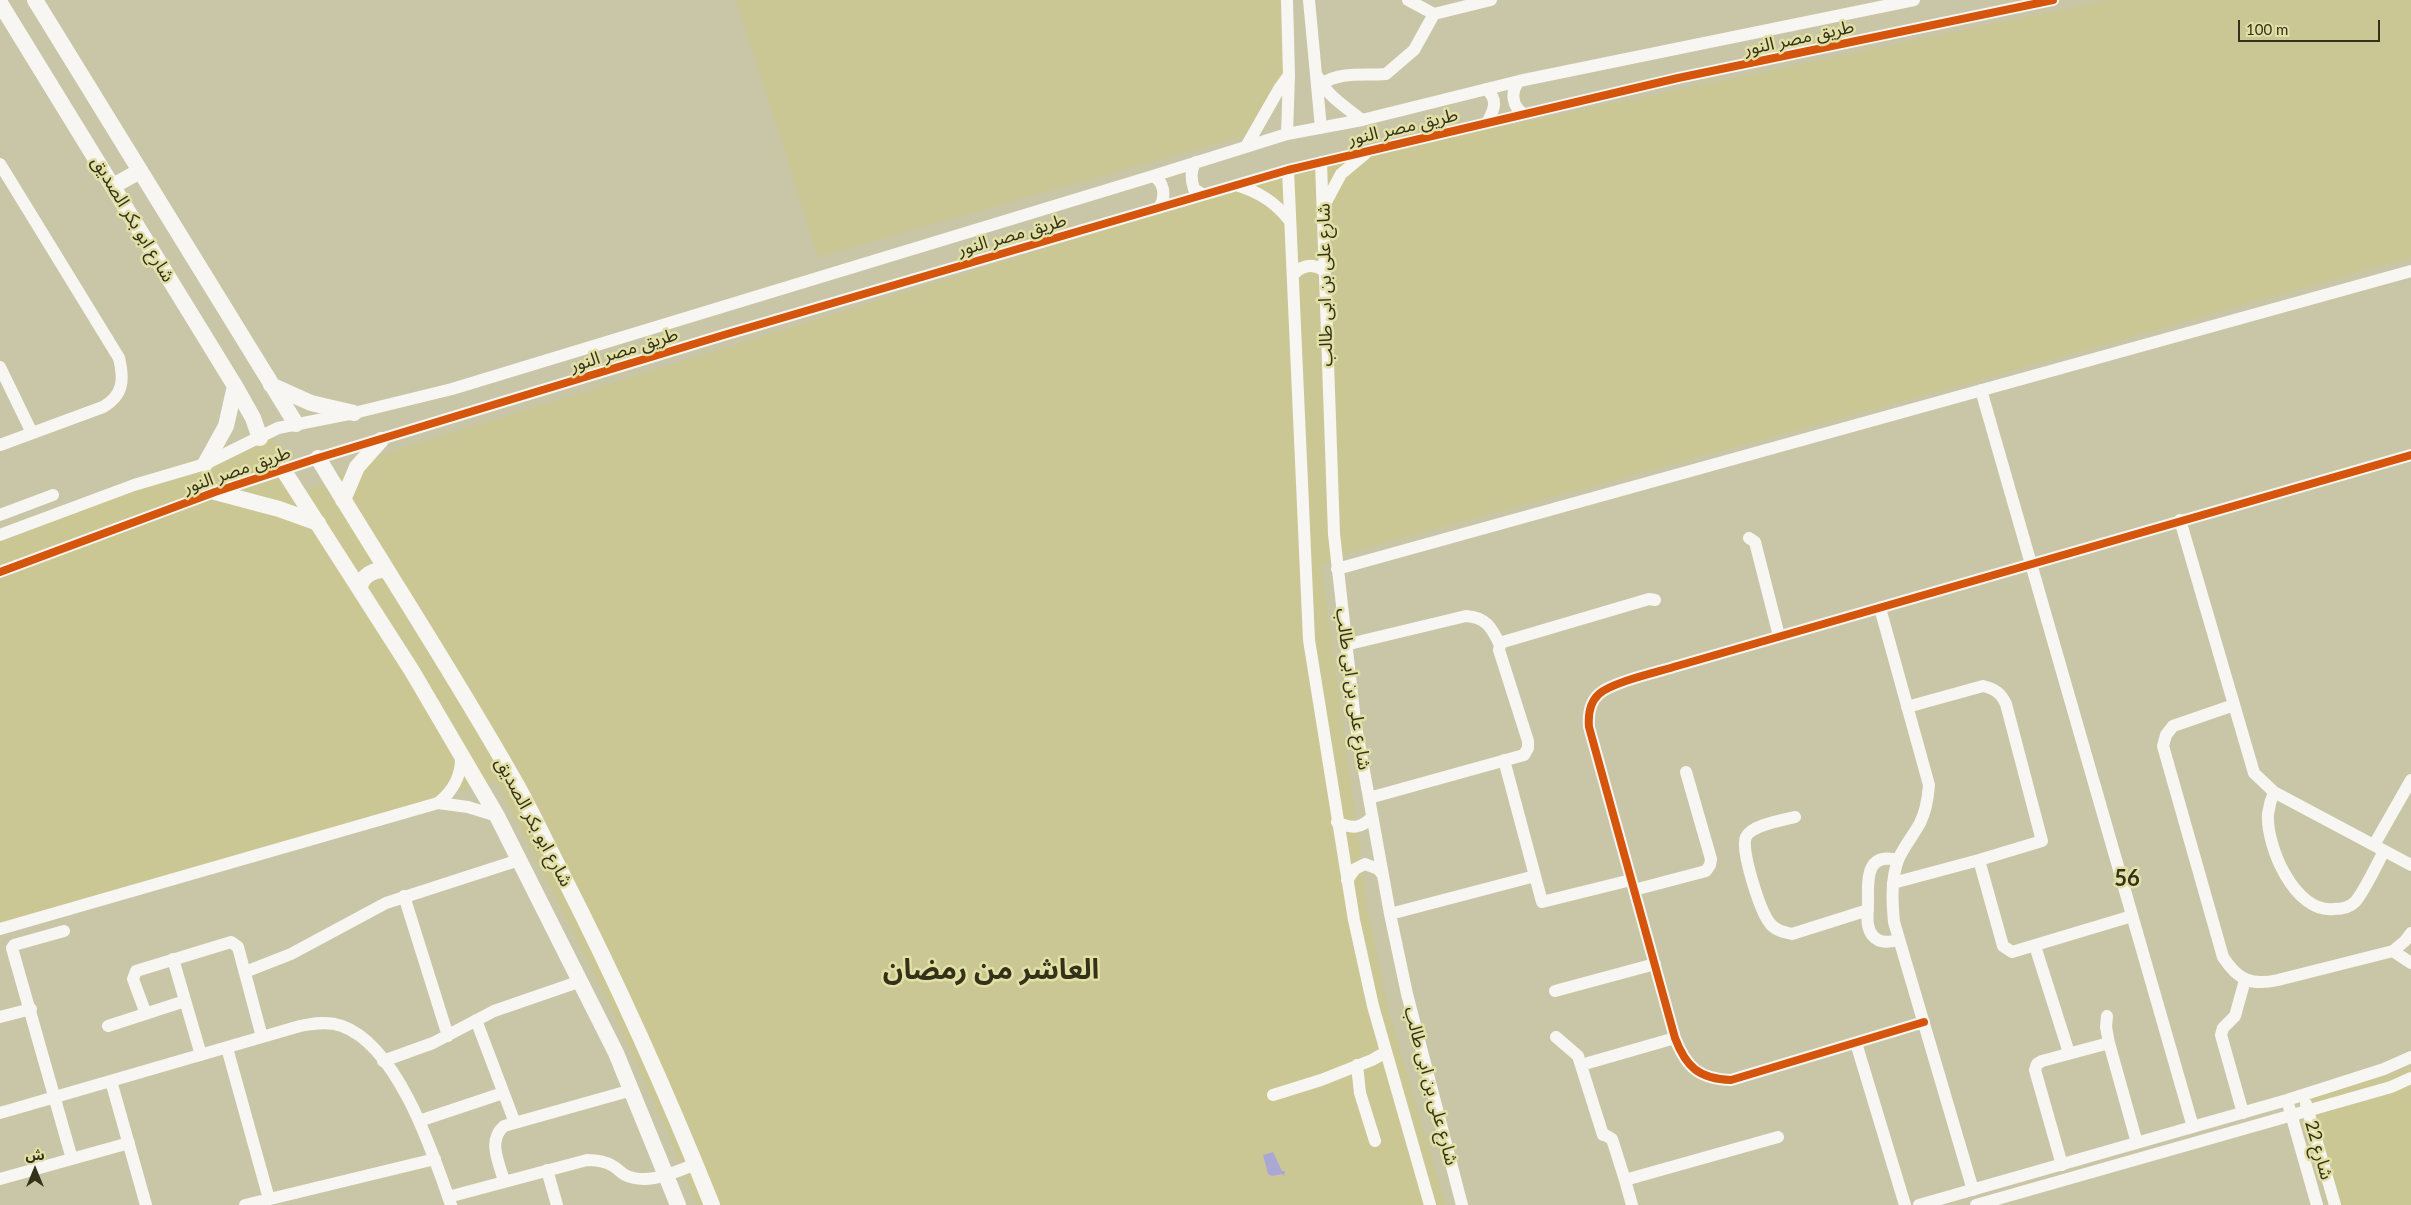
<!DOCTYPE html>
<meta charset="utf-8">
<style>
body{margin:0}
#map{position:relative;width:2411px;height:1205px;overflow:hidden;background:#c8c6a7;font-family:Lato,"Noto Sans Arabic",sans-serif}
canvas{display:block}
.north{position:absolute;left:10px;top:1145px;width:50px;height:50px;-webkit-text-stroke:4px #e3e0a6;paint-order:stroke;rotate:0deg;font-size:14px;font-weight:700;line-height:20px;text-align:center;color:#33311a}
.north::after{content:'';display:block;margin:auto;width:18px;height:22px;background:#33311a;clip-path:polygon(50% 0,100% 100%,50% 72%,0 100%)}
.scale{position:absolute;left:2238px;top:20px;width:142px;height:22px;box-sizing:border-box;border:2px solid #33311a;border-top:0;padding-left:6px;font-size:15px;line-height:18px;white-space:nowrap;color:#33311a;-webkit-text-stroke:4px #e3e0a6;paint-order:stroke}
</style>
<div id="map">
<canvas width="2411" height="1205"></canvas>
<div class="north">ش</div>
<div class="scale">100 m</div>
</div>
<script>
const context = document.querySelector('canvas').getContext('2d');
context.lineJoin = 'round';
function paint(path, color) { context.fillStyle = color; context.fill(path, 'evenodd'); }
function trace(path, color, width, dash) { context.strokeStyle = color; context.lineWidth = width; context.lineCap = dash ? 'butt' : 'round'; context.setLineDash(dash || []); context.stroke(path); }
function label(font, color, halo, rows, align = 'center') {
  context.font = font + ' Lato,"Noto Sans Arabic",sans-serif'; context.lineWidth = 5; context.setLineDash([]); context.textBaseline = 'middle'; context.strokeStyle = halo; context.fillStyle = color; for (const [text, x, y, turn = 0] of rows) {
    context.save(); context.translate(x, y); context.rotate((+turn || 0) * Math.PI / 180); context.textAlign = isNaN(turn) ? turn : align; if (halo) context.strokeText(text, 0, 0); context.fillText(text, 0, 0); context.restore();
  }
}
paint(new Path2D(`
 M736,0H1280L1284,82L1243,136L818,257Z
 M2108,0H2411V257L1969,383L1350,552L1322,567L1368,910L1388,1008L1446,1205H697L664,1124L608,1000L496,781L0,923V528L268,433L307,491L381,455L1304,168Z
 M2411,1065V1205H2327L2298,1102L2392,1074Z`), '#cac795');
paint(new Path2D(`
 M1273,1152L1282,1171H1285L1284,1176L1282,1174L1272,1176L1268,1174L1263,1155Z`), '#aba7d5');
trace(new Path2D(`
 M1309,0L1321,128
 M1408,0L1434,14L1491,0
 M1318,77C1326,95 1347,108 1362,120
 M1519,81C1510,92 1512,107 1524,114
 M1321,84C1342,71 1363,76 1386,74L1414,50L1434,14
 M1486,89C1499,100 1494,110 1487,123
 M1287,134L1289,75L1287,0
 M1247,145L1279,89L1289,75
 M1196,162C1190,170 1191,180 1194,189L1202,194
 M1321,162L1334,534L1355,721L1390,914L1407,994L1462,1205
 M0,164L119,358C124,379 124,395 103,407L0,445
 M1288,170L1309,640L1354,920L1373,1006L1430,1205
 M1153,176C1164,181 1166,196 1160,206
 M1236,185C1259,192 1275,202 1290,221
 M1325,204L1341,174L1365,154
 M1293,275C1302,265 1312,263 1323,270
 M0,367L32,433
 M1981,390L2193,1127
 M0,515L53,495
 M2180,520L2254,773L2274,792L2411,865
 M0,535L134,485L205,464L278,428L354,413L452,389L1153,176L1287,134L1362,120L1519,81L1914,0
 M1749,538L1755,542L1779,636
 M1337,569L2411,271
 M0,572L215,492L318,458L727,334L1288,170L1678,78L2053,0
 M1880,608L1929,785C1928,798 1926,811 1920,823C1913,836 1904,846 1898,860C1891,880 1892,901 1894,922L1973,1190
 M1345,645L1466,616C1486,617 1492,628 1500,645
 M2234,705L2173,726L2166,735L2163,746L2223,957C2238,980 2251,986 2278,980L2393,951L2405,941L2411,933
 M1504,760L1542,902L1631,880
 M2274,792C2271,799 2269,806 2268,814C2266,846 2295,914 2334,909C2341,909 2350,907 2355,902C2364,892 2377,864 2384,851
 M1369,798L1524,755L1528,748V741L1499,650L1500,645L1503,642L1649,599L1655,600
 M438,803C454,790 462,775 461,754
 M1795,817C1783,820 1751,825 1746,837C1740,849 1760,910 1769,922C1774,930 1783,932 1792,934L1868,910
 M1337,822C1351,829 1361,829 1372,817
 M2374,845L2411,780
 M1898,860C1865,852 1868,880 1868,903C1868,914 1865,927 1873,936C1880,944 1890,942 1899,940
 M1979,860L2003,946L2012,952L2132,916
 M1347,880L1355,869L1365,864L1378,869L1383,875
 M1893,883L1979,860L2042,841L2006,704C2001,693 1995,689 1983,686L1907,707
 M1634,890L1706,871L1710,865L1711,859L1686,772
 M404,896L448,1036
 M1390,914L1535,876
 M0,929L438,803L468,807L497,816
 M64,931L14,945L12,948L72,1159
 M2035,946L2069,1053
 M2393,951L2411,963
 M173,959L201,1055
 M245,972L291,954L386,903L519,860
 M1555,991L1655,964
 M146,1014L133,979L136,971L231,942L238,947L262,1037
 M2107,1016L2106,1027L2109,1043L2137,1143
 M0,1017L31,1009
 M476,1020L515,1123
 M1924,1022L1731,1080C1699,1079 1686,1067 1675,1038L1589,727C1588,715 1589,703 1599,694C1612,682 1658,672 1677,666L2411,455
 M108,1026L185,1001
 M1556,1037L1578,1056L1603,1135
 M1856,1043L1905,1205
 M227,1048L269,1199
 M383,1061L433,1043L494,1011L581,981
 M1357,1065L1360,1093L1375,1141
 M1581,1065L1675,1038
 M111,1081L146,1205
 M1273,1095L1321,1080L1372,1060L1386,1052
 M2306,1104L2335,1205
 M2289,1107L2317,1205
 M0,1113L300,1026C314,1023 328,1021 342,1026C398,1046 433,1153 451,1205
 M2243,1113L2221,1035L2223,1028L2235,1016L2245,980
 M419,1121L503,1093
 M1605,1135L1612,1139L1625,1180L1778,1137
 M2062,1165L2035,1070L2037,1064L2042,1061L2109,1043
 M547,1170L557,1205
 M0,1179L129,1143
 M1625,1180L1632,1205
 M504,1181C499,1162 487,1141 504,1126L632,1090
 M448,1197L587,1160C596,1160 605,1161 613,1166C617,1168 621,1173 625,1175C648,1186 674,1172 696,1164
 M245,1205L435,1159
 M1919,1205L2287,1100L2384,1069L2411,1057
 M1976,1205L2391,1087L2411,1078`), '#f7f6f2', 12);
trace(new Path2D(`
 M35,0L296,424
 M0,3L235,386L253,418L260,438
 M113,186L140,171
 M271,385L311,403L354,413
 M318,458C383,566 453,672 515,782C532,812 547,845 563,876C618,984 667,1093 712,1205
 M205,464L226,426L235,386
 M284,471L412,671L497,816L616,1053L678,1205
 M215,492L279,509L318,523
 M343,500L357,467L381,440
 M360,587C362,576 374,569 385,570`), '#f7f6f2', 16);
trace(new Path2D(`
 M0,572L215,492L318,458L727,334L1288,170L1678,78L2053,0
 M1924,1022L1731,1080C1699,1079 1686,1067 1675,1038L1589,727C1588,715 1589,703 1599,694C1612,682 1658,672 1677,666L2411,455`), '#d6550d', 8);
label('18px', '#33311a', '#e3e0a6', [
 ["طريق مصر النور",1799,38,-12],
 ["طريق مصر النور",1403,127,-13],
 ["شارع ابو بكر الصديق",133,219,59],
 ["طريق مصر النور",1012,235,-16],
 ["شارع على بن ابى طالب",1325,285,-91],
 ["طريق مصر النور",624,350,-17],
 ["طريق مصر النور",237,470,-19],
 ["شارع على بن ابى طالب",1353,689,82],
 ["شارع ابو بكر الصديق",534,822,62],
 ["شارع على بن ابى طالب",1431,1086,75],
 ["شارع 22",2319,1150,74]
]);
label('bold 22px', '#33311a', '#e3e0a6', [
 ["56",2127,879]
]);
label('bold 28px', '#33311a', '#e3e0a6', [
 ["العاشر من رمضان",991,970]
]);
</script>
